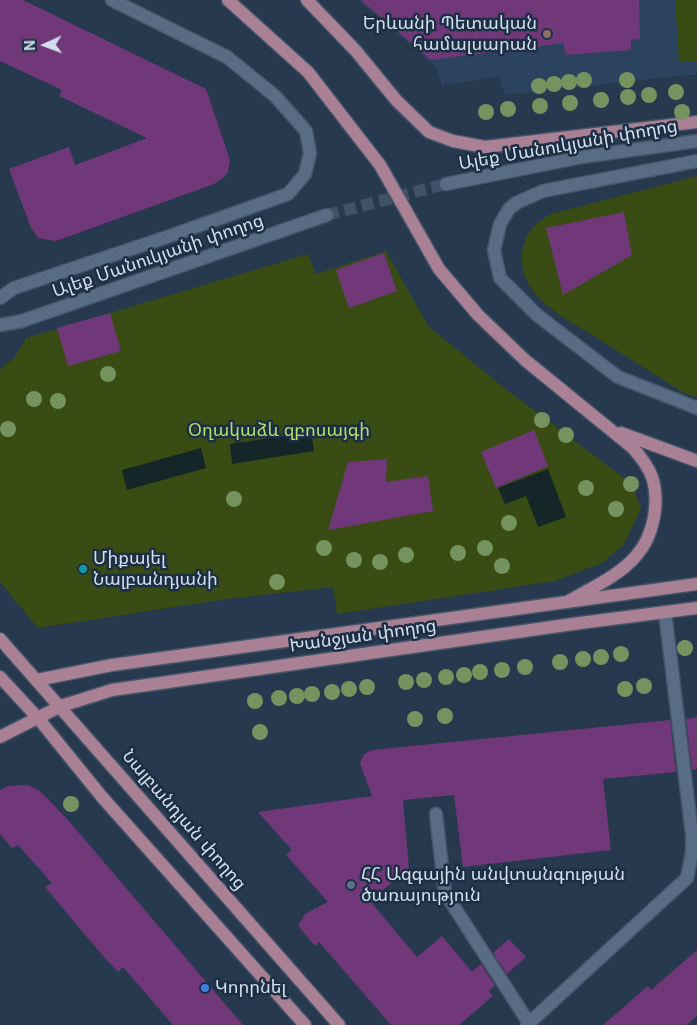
<!DOCTYPE html>
<meta charset="utf-8">
<style>
body{margin:0}
#map{position:relative;width:697px;height:1025px;overflow:hidden;background:#26394f;font-family:Inter,sans-serif}
canvas{display:block}
.north{position:absolute;left:20px;top:20px;width:50px;height:50px;-webkit-text-stroke:4px #1d2f45;paint-order:stroke;rotate:268deg;font-size:14px;font-weight:700;line-height:20px;text-align:center;color:#d3dfed}
.north::after{content:'';display:block;margin:auto;width:18px;height:22px;background:#d3dfed;clip-path:polygon(50% 0,100% 100%,50% 72%,0 100%)}
</style>
<div id="map">
<canvas width="697" height="1025"></canvas>
<div class="north">N</div>
</div>
<script>
const context = document.querySelector('canvas').getContext('2d');
context.lineJoin = 'round';
function paint(path, color) { context.fillStyle = color; context.fill(path, 'evenodd'); }
function trace(path, color, width, dash) { context.strokeStyle = color; context.lineWidth = width; context.lineCap = dash ? 'butt' : 'round'; context.setLineDash(dash || []); context.stroke(path); }
function label(font, color, halo, rows, align = 'center') {
  context.font = font + ' Inter,"Noto Sans Armenian",sans-serif'; context.lineWidth = 5; context.setLineDash([]); context.textBaseline = 'middle'; context.strokeStyle = halo; context.fillStyle = color; for (const [text, x, y, turn = 0] of rows) {
    context.save(); context.translate(x, y); context.rotate((+turn || 0) * Math.PI / 180); context.textAlign = isNaN(turn) ? turn : align; if (halo) context.strokeText(text, 0, 0); context.fillText(text, 0, 0); context.restore();
  }
}
paint(new Path2D(`
 M358,0H697V74L505,95L499,77L442,85L436,67Z`), '#2c435f');
paint(new Path2D(`
 M675,0H697V61L679,62Z
 M697,176V397L684,393C654,374 624,355 594,336C576,325 555,314 540,299C513,272 515,232 551,214Z
 M386,251L428,326L507,390L632,484L641,508L624,544L604,562L555,581L337,614L333,587L226,599L38,628L0,582V369L14,358L26,338L308,254L316,274Z`), '#394c13');
paint(new Path2D(`
 M311,432L314,451L232,464L230,444Z
 M201,448L206,468L127,490L122,470Z
 M548,469L566,517L538,527L526,496L505,504L498,488Z`), '#142627');
paint(new Path2D(`
 M0,0H23L206,89L230,160L228,172L224,177L214,184L56,241L38,238L31,228L9,169L69,147L75,165L147,138L59,96L62,90L0,61Z
 M361,0H639L640,39L631,40V50L565,55L564,43L431,60Z
 M624,212L632,255L563,295L546,228Z
 M384,253L397,291L349,308L336,270Z
 M110,313L121,351L68,366L57,328Z
 M534,430L548,466L496,488L481,452Z
 M387,459L386,482L428,476L433,511L328,530L348,462Z
 M697,717V769L692,770L686,719Z
 M670,720L676,772L603,779L611,850L463,867L454,795L403,800L409,868L370,901L417,957L442,936L472,972L481,964L495,986L489,991L493,996L459,1025H391L319,942L315,946L298,926L305,914L328,902L286,855L292,850L258,812L372,796L360,763L364,754L372,750Z
 M28,785L40,791L68,820L243,1025H173L123,967L118,972L103,956L45,887L52,883L18,845L12,848L0,834V790L8,786Z
 M509,939L526,957L507,974L493,953Z
 M697,950V1016L687,1025H603L648,986L651,990Z`), '#703779');
trace(new Path2D(`
 M327,215L446,184`), '#405267', 12, [12, 6]);
const minor = new Path2D(`
 M697,161L543,191L516,203L509,209L500,224L494,250L500,278L537,315L618,377L697,408
 M446,184L582,157L697,141
 M0,298L14,288L167,237L288,194L305,174L310,153L306,131L275,96L227,57L112,0
 M0,325L22,321L327,215
 M436,814L445,893L529,1023
 M527,1025L687,878L692,853V834L665,612`);
const major = new Path2D(`
 M228,0L308,72L380,165L439,269L478,315L525,360L633,448C640,456 648,466 652,477C660,502 654,536 636,556C619,576 591,588 569,601
 M307,0L356,51L396,100L429,132L453,141L485,147L697,122
 M621,433L697,461
 M0,639L339,1025
 M0,677L38,718L102,797L305,1025
 M37,680L112,665L697,584
 M0,737L61,706L112,690L580,623L697,608`);
trace(minor, '#455569', 15);
trace(major, '#455569', 15);
trace(minor, '#586c85', 12);
trace(major, '#aa8095', 12);
context.fillStyle = '#74935e';
for (const [x, y] of [
 [584,80],
 [627,80],
 [569,82],
 [554,84],
 [539,86],
 [676,92],
 [649,95],
 [628,97],
 [601,100],
 [570,103],
 [540,106],
 [508,109],
 [486,112],
 [682,112],
 [108,374],
 [34,399],
 [58,401],
 [542,420],
 [8,429],
 [566,435],
 [631,484],
 [586,488],
 [234,499],
 [616,509],
 [509,523],
 [324,548],
 [485,548],
 [458,553],
 [406,555],
 [354,560],
 [380,562],
 [502,566],
 [277,582],
 [685,648],
 [621,654],
 [601,657],
 [583,659],
 [560,662],
 [525,667],
 [502,670],
 [480,672],
 [464,675],
 [446,677],
 [424,680],
 [406,682],
 [644,686],
 [367,687],
 [349,689],
 [625,689],
 [332,692],
 [312,694],
 [297,696],
 [279,698],
 [255,701],
 [445,716],
 [415,719],
 [260,732],
 [71,804]
]) { context.beginPath(); context.arc(x, y, 8, 0, 2 * Math.PI); context.fill(); }
for (const [x, y, r, color] of [
 [547,34,5,"#8d6e63"],
 [83,569,5,"#0f9aa8"],
 [351,885,5,"#5c6f8a"],
 [205,988,5,"#3f7fe0"]
]) { const dot = new Path2D(); dot.arc(x, y, r, 0, 2 * Math.PI); context.fillStyle = color; context.fill(dot); trace(dot, '#1d2f45', 2); }
label('18px', '#d3dfed', '#1d2f45', [
 ["Երևանի Պետական",537,24,"right"],
 ["համալսարան",537,45,"right"],
 ["Միքայել",93,559],
 ["Նալբանդյանի",93,580],
 ["ՀՀ Ազգային անվտանգության",361,875],
 ["ծառայություն",361,896],
 ["Կորրնել",215,988]
], 'left');
label('18px', '#d3dfed', '#1d2f45', [
 ["Ալեք Մանուկյանի փողոց",568,145,-10],
 ["Ալեք Մանուկյանի փողոց",158,256,-19],
 ["Խանջյան փողոց",363,636,-8],
 ["Նալբանդյան փողոց",184,820,49]
]);
label('18px', '#b3dd6a', '#1d2f45', [
 ["Օղակաձև զբոսայգի",279,431]
]);
</script>
